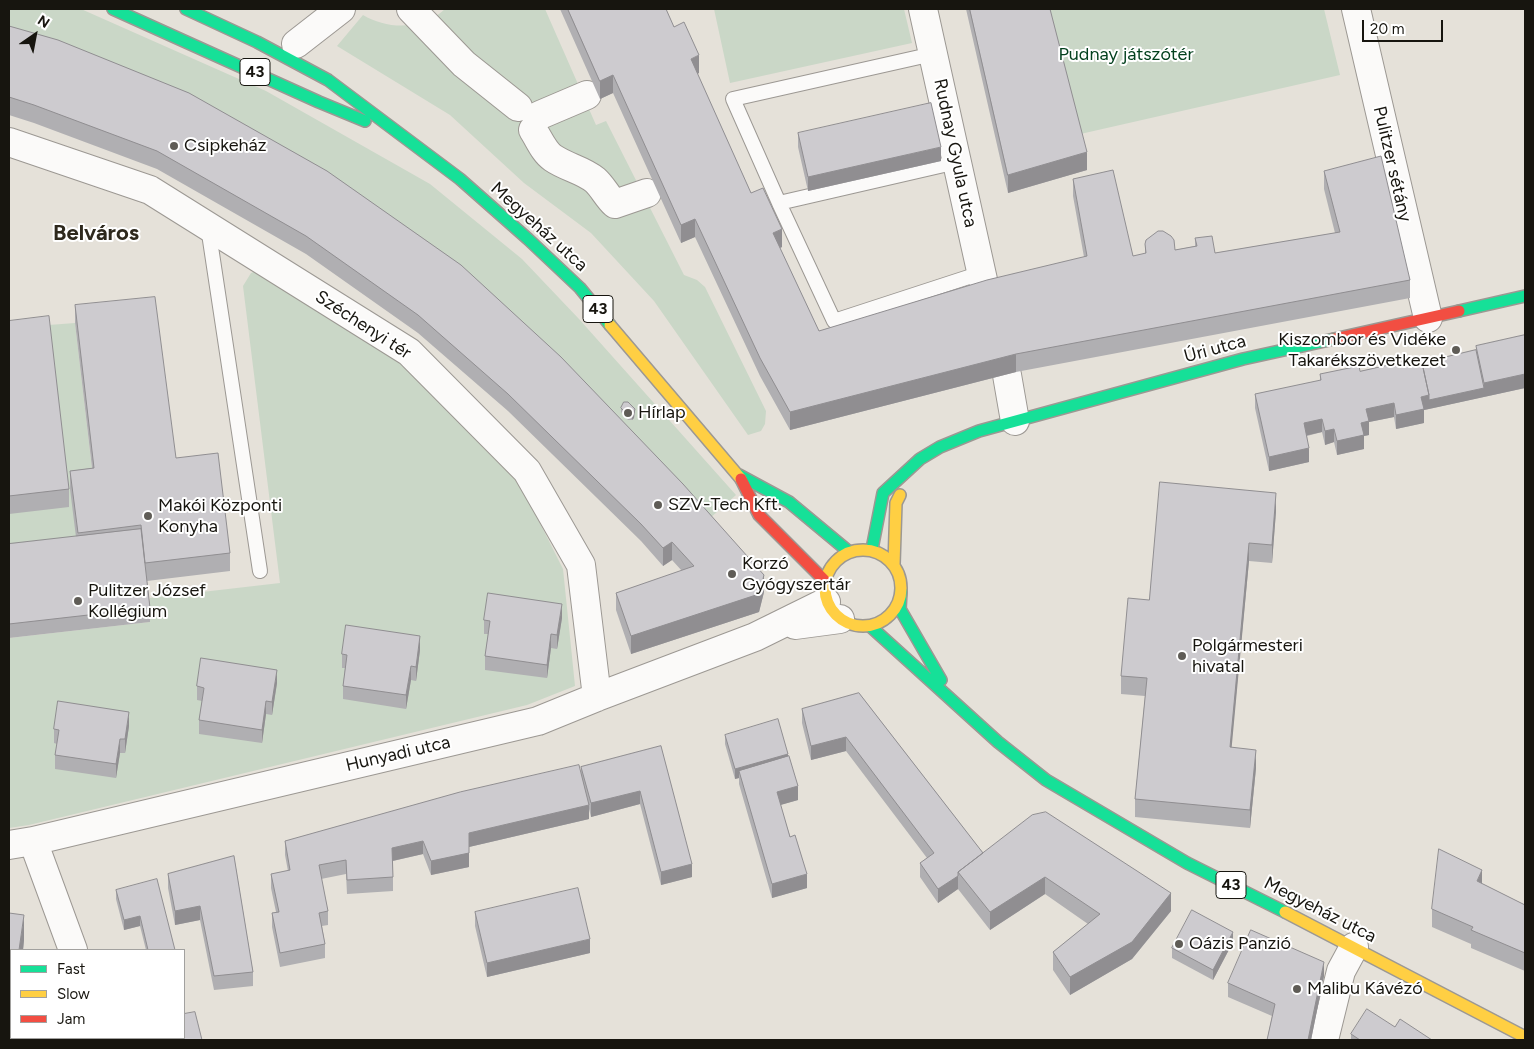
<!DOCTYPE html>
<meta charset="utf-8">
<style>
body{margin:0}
#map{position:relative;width:1534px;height:1049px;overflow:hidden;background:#e5e1d9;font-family:Figtree,sans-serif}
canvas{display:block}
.frame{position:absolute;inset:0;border:10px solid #17150f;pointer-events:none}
.legend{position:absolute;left:10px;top:949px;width:175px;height:90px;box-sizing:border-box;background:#fff;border:1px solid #a2a19f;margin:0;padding:6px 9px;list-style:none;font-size:15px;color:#17150f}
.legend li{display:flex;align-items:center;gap:10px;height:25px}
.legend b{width:25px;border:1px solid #a2a19f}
.north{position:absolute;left:10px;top:10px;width:50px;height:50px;-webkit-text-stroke:4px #fff;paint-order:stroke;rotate:33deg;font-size:14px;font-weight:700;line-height:20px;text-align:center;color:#17150f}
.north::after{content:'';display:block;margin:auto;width:18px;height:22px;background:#17150f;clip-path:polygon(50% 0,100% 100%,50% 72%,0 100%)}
.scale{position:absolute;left:1362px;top:20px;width:81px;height:22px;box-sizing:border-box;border:2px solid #17150f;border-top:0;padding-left:6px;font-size:15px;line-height:18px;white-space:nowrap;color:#17150f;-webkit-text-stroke:4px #fff;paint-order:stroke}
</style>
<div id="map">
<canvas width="1534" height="1049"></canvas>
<div class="frame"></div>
<ul class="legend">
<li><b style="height:6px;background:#16e098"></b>Fast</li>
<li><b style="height:6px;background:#ffcf43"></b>Slow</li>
<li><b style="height:6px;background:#f24e42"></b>Jam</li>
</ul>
<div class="north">N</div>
<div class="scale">20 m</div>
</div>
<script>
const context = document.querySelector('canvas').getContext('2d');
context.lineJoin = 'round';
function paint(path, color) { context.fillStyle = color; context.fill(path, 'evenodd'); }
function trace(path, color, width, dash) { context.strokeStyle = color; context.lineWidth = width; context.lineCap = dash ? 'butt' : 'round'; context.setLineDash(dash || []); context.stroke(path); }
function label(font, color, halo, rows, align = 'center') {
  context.font = font + ' Figtree,sans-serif'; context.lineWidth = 4; context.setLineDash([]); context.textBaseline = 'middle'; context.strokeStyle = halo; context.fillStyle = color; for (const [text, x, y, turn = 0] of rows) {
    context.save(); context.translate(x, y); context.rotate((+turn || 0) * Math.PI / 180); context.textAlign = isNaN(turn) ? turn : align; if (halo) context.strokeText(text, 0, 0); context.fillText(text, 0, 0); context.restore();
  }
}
paint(new Path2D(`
 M9,9H81L266,91L430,184L522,259L579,319L736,495L709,519L9,36Z
 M445,9H545L596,125L606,121L684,275L697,280L705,287L766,411L765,424L761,431L748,435L654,301L591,233L524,183L450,115L337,46L363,15C388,30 423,30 445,9Z
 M714,9H904L912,43L730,83Z
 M1047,9H1324L1340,75L1076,135Z
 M261,269L400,362L516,475L563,569L575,686L527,705L29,825L9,828V638L150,622V598L280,583L243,286L251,273Z
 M75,323L94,486L78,551L9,559V328Z`), '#cad7c7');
const lane = new Path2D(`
 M957,162L779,203L834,321L981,273
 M779,203L733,99L933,54
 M208,227L260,571`);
const street = new Path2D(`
 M411,9L464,64L518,107
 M923,9L987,298
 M1356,9L1428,318
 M296,44L341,9
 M540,115L587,95
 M533,130C539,139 544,152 553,158C566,167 583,170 595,180C603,187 607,197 615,204L647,193
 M9,142L150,190L409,352L527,471L581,565L597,697
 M1007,375L1015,421
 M795,625L840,619
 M33,841L73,950
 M9,845L33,841L538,721L597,697L755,637L826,602
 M104,1038L105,1040
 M1324,1040L1341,971L1354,947`);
const fast = new Path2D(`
 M113,9L319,102L365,121
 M186,9L257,42L328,80L460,179L528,239L580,288L610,325
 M1459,311L1525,296
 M739,475L789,502L848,551
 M872,549L883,493L920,459L940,447L979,431L1243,359L1334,339
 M901,591L900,609L941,680
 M870,626L998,742L1046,780L1187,863L1285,912`);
const slow = new Path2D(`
 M610,325L741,479
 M825 588a38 38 0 1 1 76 0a38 38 0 1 1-76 0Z
 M894,564L896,503L900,495
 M1285,912L1525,1037`);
const jam = new Path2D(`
 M1334,339L1459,311
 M741,479L759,515L824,580`);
trace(lane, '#9c9893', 16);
trace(street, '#9c9893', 30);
trace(fast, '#9c9893', 14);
trace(slow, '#9c9893', 14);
trace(jam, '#9c9893', 14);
trace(lane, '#fbfaf9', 14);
trace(street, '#fbfaf9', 28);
trace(fast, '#16e098', 11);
trace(slow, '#ffcf43', 11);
trace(jam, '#f24e42', 11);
paint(new Path2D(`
 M560,9H666L674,27L699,73L697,74L751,193L782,247L780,248L819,331L1084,257L1073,196V179L1133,256L1145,254V244L1175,250L1195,246V238L1215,253L1335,233L1324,189V171L1410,280V298L1016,372L790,430L760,376L695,237L681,243L613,93L600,99Z
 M966,9H1050L1087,170L1008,193Z
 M9,26L189,93L764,592L759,612L631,654L616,610V593L682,571L672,560L663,566L641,541L508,411L418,333L306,254L157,169L34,123L9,115Z
 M798,133L941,161L808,191L798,147Z
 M75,305L176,458L230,553V571L147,581L150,608V622L9,638V544L76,537L70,489V471L92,468L75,323Z
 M9,321L69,489V507L9,514Z
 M1525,335V388L1424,410V423L1396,429L1394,417L1369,422V435L1364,436V449L1337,455L1334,442L1325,445L1322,432L1307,436L1309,462L1269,471L1255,408V394L1320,381V374L1360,371L1422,363L1476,350V346Z
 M621,408L635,409L634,418L632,420H628L621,412Z
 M1276,511L1272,563L1249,561L1231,747L1256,768L1250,828L1135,817V799L1145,696L1121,694V676L1149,600Z
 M562,618L557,649L551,648L547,678L485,670V656L488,634H484V620Z
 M420,650L416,681L411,680L406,709L343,699V686L345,668H342V654Z
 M277,683L272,715L266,714L262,743L199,734V720L202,701L197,700V686Z
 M859,693L983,853L1171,911L1132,959L1070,995L1053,970V952L1088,924L1045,894L990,930L958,889L938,903L920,877V863L927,858L846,751L811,760L802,723V709Z
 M129,726L125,753H120L116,778L55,769V755L57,744L54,743V729Z
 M725,735L788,756L798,800L780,805L807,888L772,898L739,784V778L735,779L725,744Z
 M661,746L692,877L661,885L640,804L591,817L589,809V819L469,847V867L431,875L423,854L393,861V891L347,894L346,874L321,879L328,911V925L322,926L325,944V958L280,967L272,927V913L276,912L271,888V874L288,871L285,855V841L581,774V767Z
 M234,856L253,972V986L214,990L200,920L175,925L168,888V874Z
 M1482,884L1525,905V971L1471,948V944L1432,927V909Z
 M116,890L175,950H146L140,926L124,930L116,899Z
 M475,912L590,953L487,977L475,926Z
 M9,913L24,940L23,950H11V998L9,997Z
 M1233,942L1213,980L1172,958V948Z
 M1324,976L1311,1040H1267L1272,1016L1228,997V983Z
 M1395,1027L1432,1040H1351V1034Z`), '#b0afb2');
paint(new Path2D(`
 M699,55V73L691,77V59Z
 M613,75V93L600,99V81Z
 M941,147V161L808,191V177Z
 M1087,152V170L1008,193V175Z
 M695,219V237L681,243V225Z
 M782,229V247L773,251V233Z
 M1016,354V372L790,430V412Z
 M1525,374V388L1429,409V400L1484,388V383Z
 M1429,395V409L1424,410V423L1396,429V415L1421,397Z
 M1394,403V417L1369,422V435L1364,436V449L1337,455V441L1366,409Z
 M635,409L634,418L632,420V415Z
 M1322,419V432L1304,436V423Z
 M1334,429V442L1325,445V431Z
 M1309,448V462L1269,471V457Z
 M1276,493V511L1272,563V545Z
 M672,542V560L663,566V548Z
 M1249,543V561L1230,765V747Z
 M764,575V592L759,612L631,654V636Z
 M562,604V618L557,649V635Z
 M551,634V648L547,678V665Z
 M420,636V650L416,681V667Z
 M411,666V680L406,709V695Z
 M277,670V683L272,715V702Z
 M266,701V714L262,743V730Z
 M129,712V726L125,753V739Z
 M846,737V751L811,760V746Z
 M120,739V753L116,778V764Z
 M1256,750V768L1250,828V810Z
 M788,754V763L739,771V778L735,779V769Z
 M798,786V800L777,806V792Z
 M640,791V804L591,817V803Z
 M589,805V819L469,847V867L431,875V861L469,833Z
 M423,841V854L392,861V848Z
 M692,864V877L661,885V872Z
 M1482,870V888L1477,881Z
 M807,874V888L772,898V884Z
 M958,876V889L938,903V889Z
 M1045,877V894L990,930V912Z
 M1171,893V911L1132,959L1070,995V977Z
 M200,906V920L175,925V911Z
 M24,915V940L23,950H19Z
 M140,916V926L124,930V920Z
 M1233,932V942L1213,980V970Z
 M590,939V953L487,977V963Z
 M1324,962V976L1311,1040H1308Z`), '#908e91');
const building = new Path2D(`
 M568,9H666L674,27L684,22L699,55L691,59L751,193L763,188L782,229L773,233L819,331L987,280L1087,256L1073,179L1113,170L1133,256L1146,253L1145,244L1146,240L1158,231H1163L1171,236L1174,240L1175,250L1197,246L1195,238L1212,236L1215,253L1340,232L1324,171L1381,156L1410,280L1016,354L790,412L760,358L695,219L681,225L613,75L600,81Z
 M970,9H1050L1087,152L1008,175Z
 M9,26L58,40L189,93L327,171L461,265L561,357L683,484L764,575L759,594L631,636L616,593L694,566L672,542L663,548L641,524L508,394L418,315L306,236L157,151L34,105L9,97Z
 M931,103L941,147L808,177L798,133Z
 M155,297L176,458L218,453L230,553L145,563L141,525L78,533L70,471L94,468L75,305Z
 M49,316L69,489L9,496V321Z
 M1525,335V374L1484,383L1476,346Z
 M1476,350L1484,388L1429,400V395L1422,363Z
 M1421,358L1429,395L1421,397L1424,409L1396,415L1394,403L1366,409L1369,421L1361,423L1364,435L1337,441L1334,429L1325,431L1322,419L1304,423L1309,448L1269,457L1255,394L1321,380L1320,374L1359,366L1360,371Z
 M624,402H628L635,409L634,413L632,415H628L621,408Z
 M1160,482L1276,493L1272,545L1249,543L1230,747L1256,750L1250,810L1135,799L1147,678L1121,676L1128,598L1149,600Z
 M141,529L150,608L9,624V544Z
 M488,593L562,604L557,635L551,634L547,665L485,656L490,621L484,620Z
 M346,625L420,636L416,667L411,666L406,695L343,686L347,655L342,654Z
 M201,658L277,670L272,702L266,701L262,730L199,720L204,688L197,686Z
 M859,693L983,853L958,872V876L938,889L920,863L934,853L846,737L811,746L802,709Z
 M58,701L129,712L125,739H120L116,764L55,755L59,730L54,729Z
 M778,719L788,754L735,769L725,735Z
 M661,746L692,864L661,872L640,791L591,803L581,767Z
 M789,756L798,786L777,792L790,837L795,835L807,874L772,884L739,771Z
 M579,765L589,805L469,833V853L431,861L423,841L392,848L393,877L347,880L346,860L319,865L328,911L319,913L325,944L280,953L272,913L279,912L271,874L290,870L285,841L460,792Z
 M1046,812L1171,893L1132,942L1070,977L1053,952L1100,914L1045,877L990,912L958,872L1032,815Z
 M1439,849L1482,870L1477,881L1525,905V953L1471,930L1473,927L1432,909Z
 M234,856L253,972L214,976L200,906L175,911L168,874Z
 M157,879L175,950H148L140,916L124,920L116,890Z
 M578,888L590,939L487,963L475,912Z
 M1192,910L1233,932L1213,970L1172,948Z
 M9,913L24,915L19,950H11V973H9Z
 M1251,930L1324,962L1308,1040H1267L1275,1004L1228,983Z
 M1367,1009L1395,1027L1400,1019L1432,1040H1360L1351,1034Z
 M11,1010V1038H65L66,1040H9V1011Z
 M195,1012L202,1040H118V1038H184V1014Z`);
paint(building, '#cdcbcf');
trace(building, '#908e91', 1);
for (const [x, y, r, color] of [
 [174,146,5,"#5f5c56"],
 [1456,350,5,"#5f5c56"],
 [628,413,5,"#5f5c56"],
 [658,505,5,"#5f5c56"],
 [148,516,5,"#5f5c56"],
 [732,574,5,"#5f5c56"],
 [78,601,5,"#5f5c56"],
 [1182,656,5,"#5f5c56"],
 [1179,944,5,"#5f5c56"],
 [1297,989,5,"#5f5c56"]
]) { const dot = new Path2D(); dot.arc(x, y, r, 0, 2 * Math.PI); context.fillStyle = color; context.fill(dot); trace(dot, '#fff', 2); }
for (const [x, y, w] of [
 [255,72,30],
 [598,309,30],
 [1231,885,30]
]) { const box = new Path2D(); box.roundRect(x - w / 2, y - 13.5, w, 27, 4); context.fillStyle = '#fff'; context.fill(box); trace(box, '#17150f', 1); }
label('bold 16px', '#17150f', null, [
 ["43",255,72],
 ["43",598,309],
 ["43",1231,885]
]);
label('18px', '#03411e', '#fff', [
 ["Pudnay játszótér",1126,55]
]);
label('18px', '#17150f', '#fff', [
 ["Csipkeház",184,146],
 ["Kiszombor és Vidéke",1446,340,"right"],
 ["Takarékszövetkezet",1446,361,"right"],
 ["Hírlap",638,413],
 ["SZV-Tech Kft.",668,505],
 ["Makói Központi",158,506],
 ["Konyha",158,527],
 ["Korzó",742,564],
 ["Gyógyszertár",742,585],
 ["Pulitzer József",88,591],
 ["Kollégium",88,612],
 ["Polgármesteri",1192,646],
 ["hivatal",1192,667],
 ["Oázis Panzió",1189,944],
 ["Malibu Kávézó",1307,989]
], 'left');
label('18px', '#17150f', '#fff', [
 ["Rudnay Gyula utca",955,153,78],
 ["Pulitzer sétány",1392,164,77],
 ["Megyeház utca",539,227,42],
 ["Széchenyi tér",363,325,33],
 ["Úri utca",1215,349,-15],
 ["Hunyadi utca",398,754,-13],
 ["Megyeház utca",1320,910,27]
]);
label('bold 22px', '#2e291d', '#fff', [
 ["Belváros",96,234]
]);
</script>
